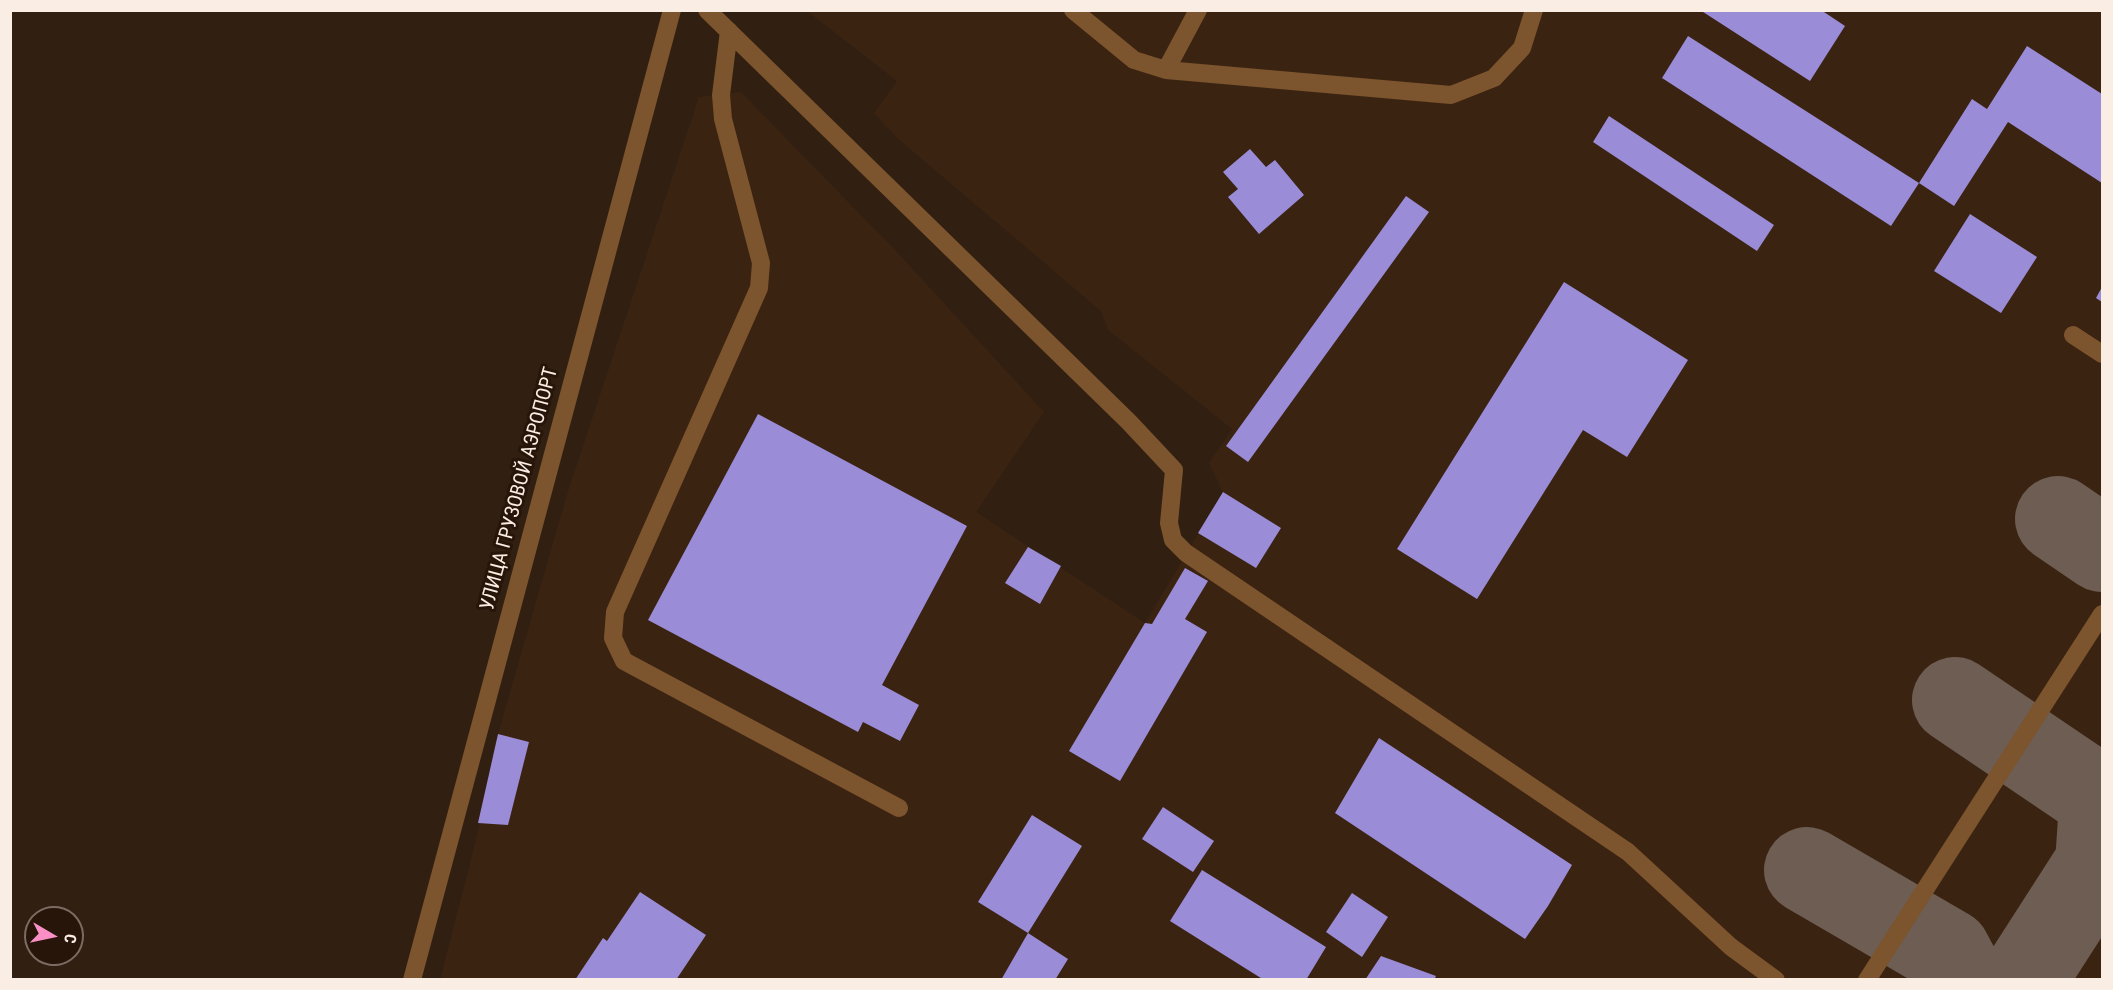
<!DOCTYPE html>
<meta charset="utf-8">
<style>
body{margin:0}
#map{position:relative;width:2113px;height:990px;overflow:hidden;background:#311f12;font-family:"Roboto Condensed",sans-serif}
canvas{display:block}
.frame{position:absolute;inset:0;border:12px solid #faede4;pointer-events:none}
.north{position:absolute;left:24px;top:906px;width:60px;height:60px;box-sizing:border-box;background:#271509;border:2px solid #7b6b61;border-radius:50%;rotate:99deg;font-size:16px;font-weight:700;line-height:24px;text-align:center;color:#faede4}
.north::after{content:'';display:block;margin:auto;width:21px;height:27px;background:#fa8fc6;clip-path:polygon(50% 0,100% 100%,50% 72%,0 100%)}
</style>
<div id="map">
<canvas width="2113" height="990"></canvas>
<div class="frame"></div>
<div class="north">С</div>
</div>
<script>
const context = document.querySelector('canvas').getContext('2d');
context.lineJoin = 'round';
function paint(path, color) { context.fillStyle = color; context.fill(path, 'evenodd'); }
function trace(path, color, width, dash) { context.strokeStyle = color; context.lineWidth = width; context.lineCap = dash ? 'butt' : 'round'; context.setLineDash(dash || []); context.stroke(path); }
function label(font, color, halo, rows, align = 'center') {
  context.font = font + ' "Roboto Condensed",sans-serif'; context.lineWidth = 6; context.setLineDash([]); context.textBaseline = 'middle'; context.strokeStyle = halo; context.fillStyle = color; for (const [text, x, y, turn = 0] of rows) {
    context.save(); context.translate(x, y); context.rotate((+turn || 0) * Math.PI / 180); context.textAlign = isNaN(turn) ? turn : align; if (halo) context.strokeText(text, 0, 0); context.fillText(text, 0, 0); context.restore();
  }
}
paint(new Path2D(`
 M807,11H2102V979L440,980L476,840L498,734L568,491L699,97L741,92L896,251L1044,412L976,512L1145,623L1223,492L1209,463L1232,429L1108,330L1101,311L897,138L874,113L897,81Z`), '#3b2312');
trace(new Path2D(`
 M2058,519L2102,549
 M1955,700L2091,792L2100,804L2101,819L2098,864
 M1807,870L1948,952L1963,980
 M2023,980L2102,857`), '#6e5d52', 86);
paint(new Path2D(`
 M1700,10H1821L1845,26L1810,81Z
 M1688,36L1919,183L1972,99L1987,109L2027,46L2102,94V183L2008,122L1954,206L1919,183L1891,226L1662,78Z
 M1609,116L1774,225L1757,251L1593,142Z
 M1250,149L1266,167L1275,160L1304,195L1259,234L1228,197L1238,189L1223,172Z
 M1406,196L1429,212L1248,462L1226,446Z
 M1970,214L2037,257L2001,313L1934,271Z
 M1564,282L1688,360L1627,457L1583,430L1477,599L1397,549Z
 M2102,287V302L2096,298Z
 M758,414L967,526L882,685L919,705L900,741L863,722L858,732L648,620Z
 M1223,492L1281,528L1256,568L1198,533Z
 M1028,547L1061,566L1040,604L1005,583Z
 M1185,568L1208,581L1185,619L1207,632L1120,781L1069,751L1145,623L1152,624Z
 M498,734L529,742L508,825L478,823Z
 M1379,738L1572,865L1548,906L1525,939L1335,813Z
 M1163,807L1214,841L1193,872L1142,839Z
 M1032,815L1082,846L1028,933L978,902Z
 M1202,870L1326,947L1306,980H1264L1170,921Z
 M640,892L706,935L676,980H575L603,938L607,941Z
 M1352,893L1388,917L1362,957L1326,932Z
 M1028,933L1068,959L1055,980H1001Z
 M1381,956L1436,976L1434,980H1365Z`), '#9a8cd7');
trace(new Path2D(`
 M707,10L1129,422L1174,470L1169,523L1173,540L1186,553L1628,852L1731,947L1776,980
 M1073,10L1134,60L1166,70L1451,95L1494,78L1522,48L1534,10
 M729,31L721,95L723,119L761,263L759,288L615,612L613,638L624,661L899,808
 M1166,70L1198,10
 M2073,335L2102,354
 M412,980L672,10
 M1867,980L2102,614`), '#7c542d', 18);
label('20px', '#faede4', '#271509', [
 ["УЛИЦА ГРУЗОВОЙ АЭРОПОРТ",520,489,-75]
]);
</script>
